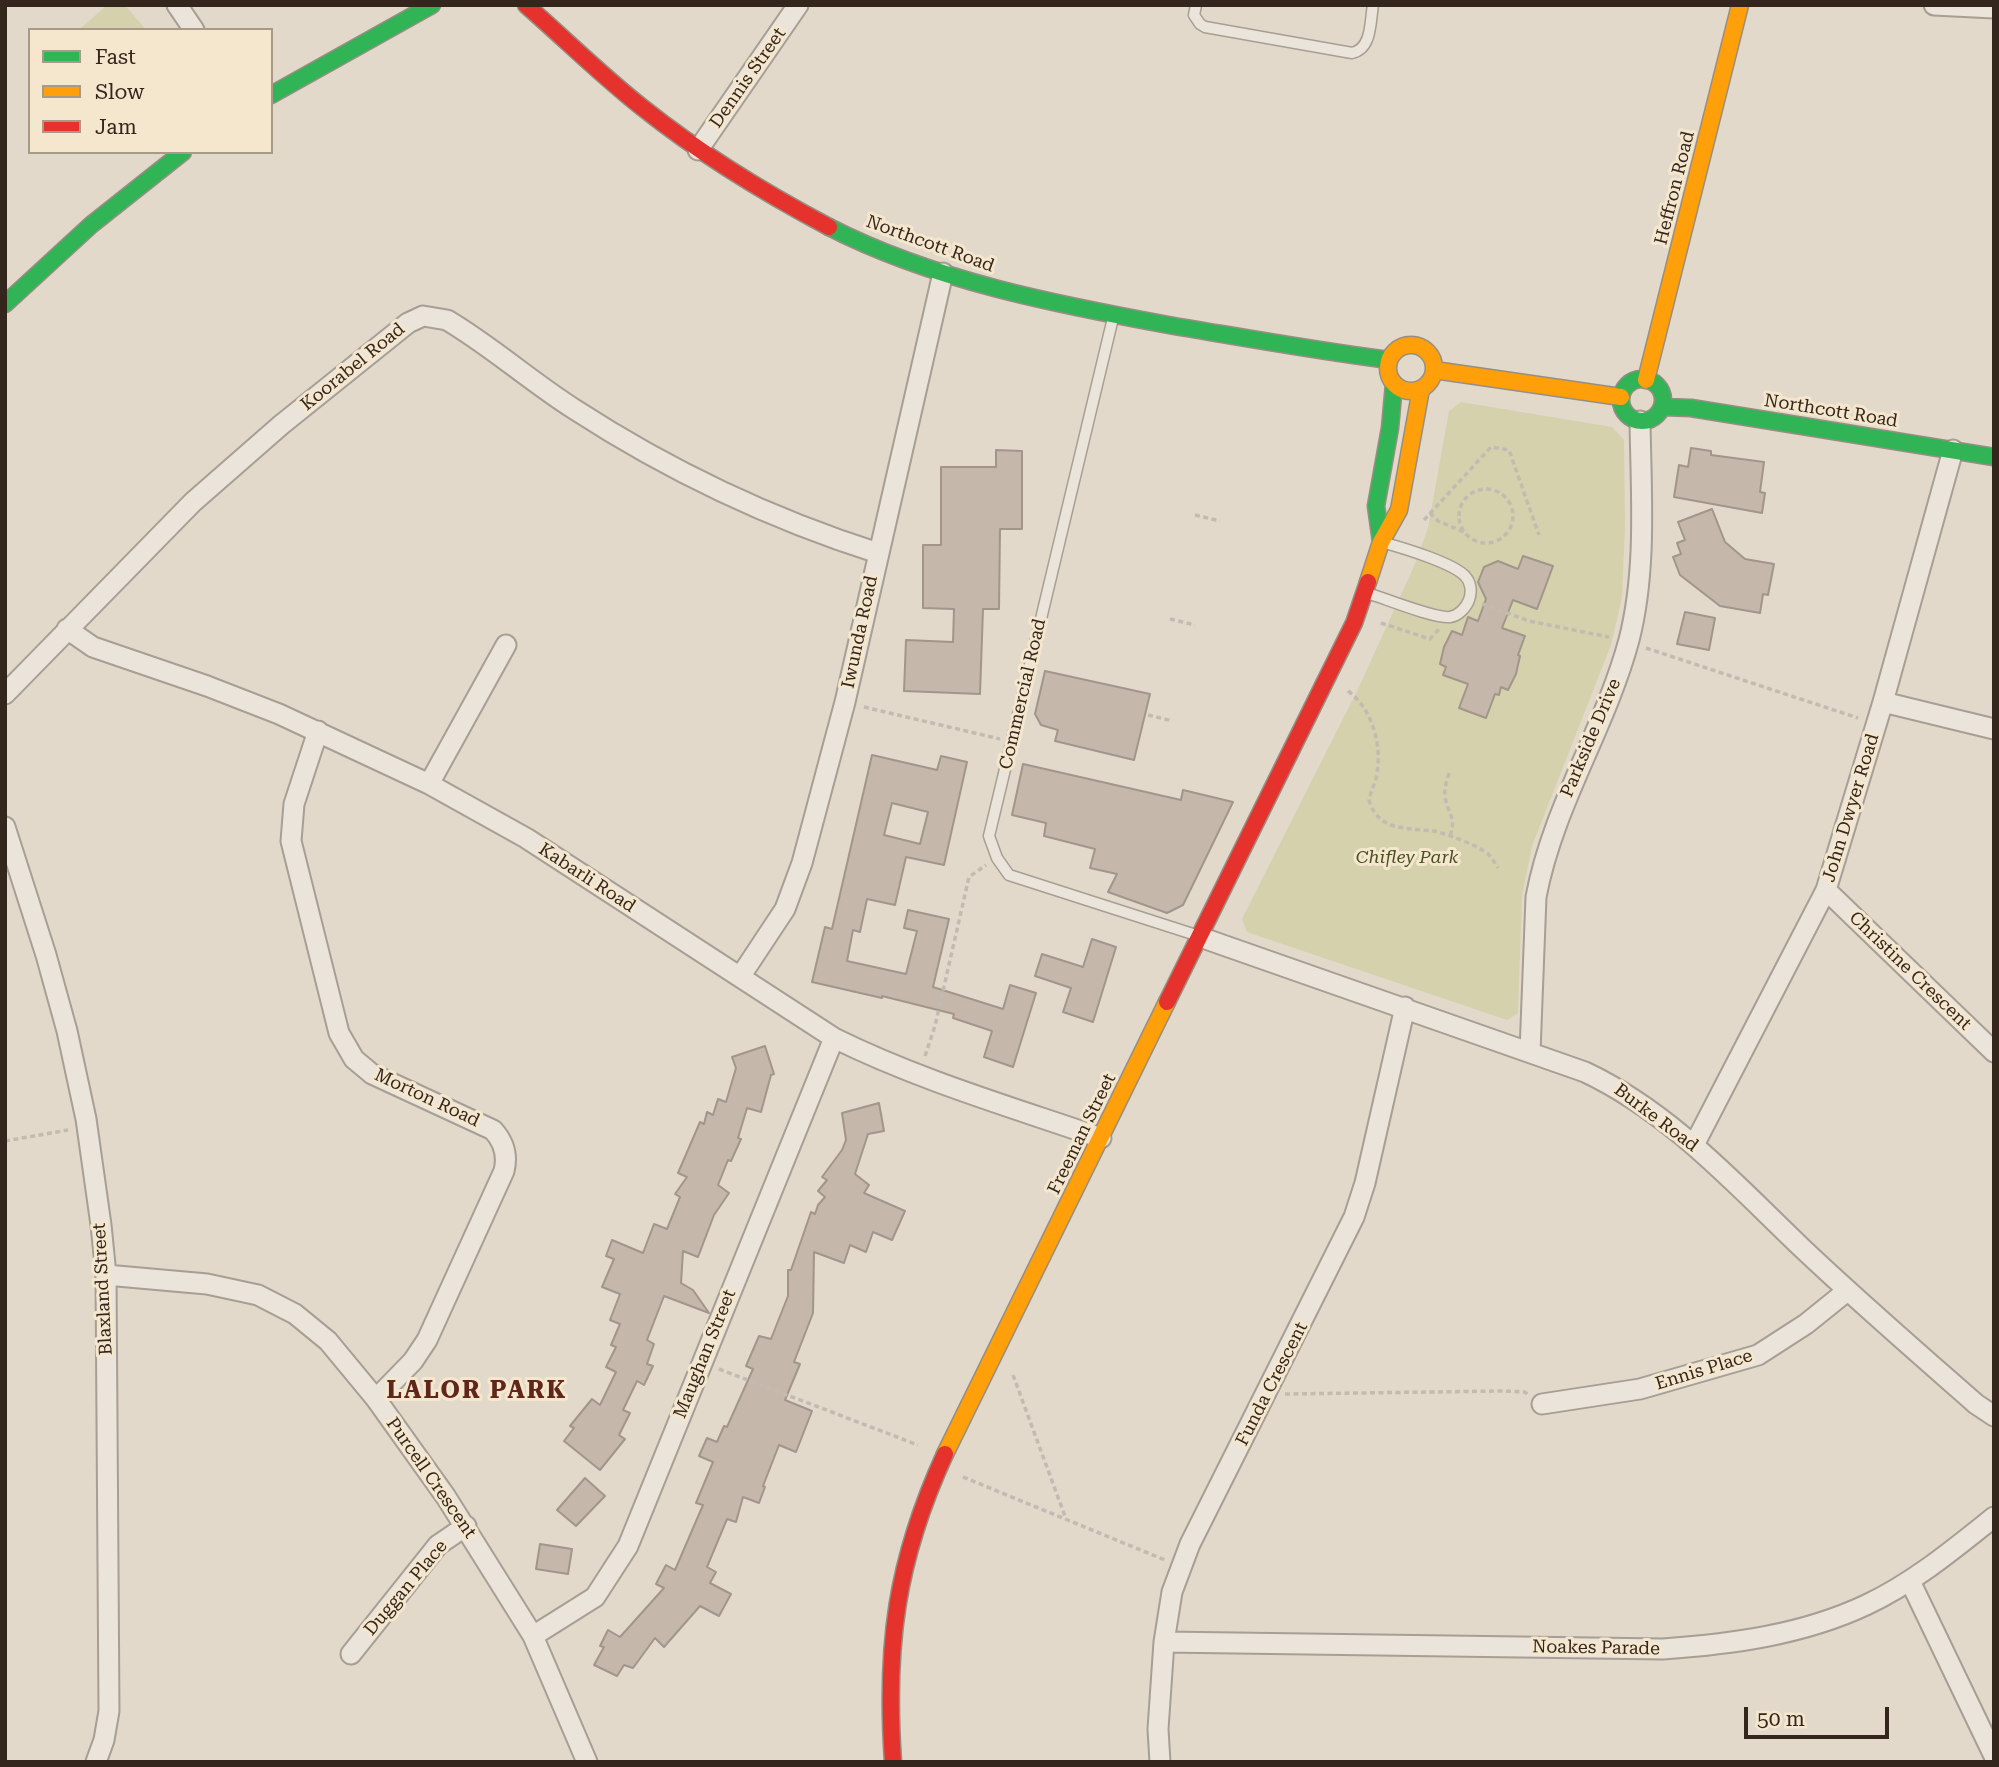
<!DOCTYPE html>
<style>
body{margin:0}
#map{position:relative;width:1999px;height:1767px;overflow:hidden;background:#e2d9ca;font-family:"Roboto Serif",serif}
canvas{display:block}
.frame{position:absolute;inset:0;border:7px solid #34261c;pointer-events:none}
.legend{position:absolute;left:28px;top:28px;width:245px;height:126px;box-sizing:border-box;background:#f4e7ce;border:2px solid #a79a87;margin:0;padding:9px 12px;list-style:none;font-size:21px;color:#34261c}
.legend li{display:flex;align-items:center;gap:14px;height:35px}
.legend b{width:35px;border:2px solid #a79a87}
.scale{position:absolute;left:1744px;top:1707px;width:145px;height:32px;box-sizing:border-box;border:4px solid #34261c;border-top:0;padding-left:9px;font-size:21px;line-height:24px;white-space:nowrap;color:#34261c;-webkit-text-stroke:5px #f4e7ce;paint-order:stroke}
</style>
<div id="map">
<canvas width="1999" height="1767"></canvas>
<div class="frame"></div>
<ul class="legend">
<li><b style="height:9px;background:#30b455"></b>Fast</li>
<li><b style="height:9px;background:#ff9f0a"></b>Slow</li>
<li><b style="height:9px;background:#e5322d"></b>Jam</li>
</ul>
<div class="scale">50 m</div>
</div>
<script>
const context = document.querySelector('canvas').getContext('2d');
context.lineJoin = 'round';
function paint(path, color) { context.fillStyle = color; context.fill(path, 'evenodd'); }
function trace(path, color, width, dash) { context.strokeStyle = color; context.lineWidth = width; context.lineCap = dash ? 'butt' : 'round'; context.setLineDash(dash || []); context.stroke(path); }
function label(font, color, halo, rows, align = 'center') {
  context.font = font + ' "Roboto Serif",serif'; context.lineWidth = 6; context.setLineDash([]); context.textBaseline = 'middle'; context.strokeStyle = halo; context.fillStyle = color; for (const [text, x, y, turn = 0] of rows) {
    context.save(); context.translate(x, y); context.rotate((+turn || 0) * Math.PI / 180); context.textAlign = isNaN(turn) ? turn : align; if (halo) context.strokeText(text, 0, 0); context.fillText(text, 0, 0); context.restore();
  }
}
paint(new Path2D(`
 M107,5H125L146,30H79Z
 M1461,402L1612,427L1624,440L1625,528L1622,597L1611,645L1532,846L1522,896L1518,1013L1507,1020L1247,932L1242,919L1359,687L1415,564L1428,528L1449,411Z`), '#d4d1ac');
const building = new Path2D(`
 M1691,448L1711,451V455L1764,462L1760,492L1765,493L1762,513L1674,497L1679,465L1688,467Z
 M996,450L1022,451V529H1000L999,609H983L980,694L904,691L906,640L953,642L954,609L923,608V545H941V467H996Z
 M1712,509L1725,542L1745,559L1774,564L1768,595L1763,594L1760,613L1720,606L1680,575L1673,557L1681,554L1677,543L1685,540L1678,522Z
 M1523,556L1553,566L1537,609L1513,600L1502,628L1525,636L1518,655L1520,656L1516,674L1508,690L1501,687L1499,695L1495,694L1486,718L1459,708L1468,684L1443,675L1446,667L1440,664L1444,647L1452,631L1462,635L1468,617L1478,621L1486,599L1478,582L1484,567L1498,561L1518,569Z
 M1685,612L1715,618L1709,650L1677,644Z
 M1045,671L1150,694L1134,760L1055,741L1058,730L1041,725L1035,714Z
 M872,755L937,770L941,756L967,762L944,865L906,857L895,905L867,899L860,932L853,930L847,961L906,974L917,931L904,928L908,910L949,919L933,987L1003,1009L1010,985L1036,993L1013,1067L984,1057L992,1031L953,1018L954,1014L882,996V998L812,982L825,927L832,929ZM892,803L928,812L920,844L884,835Z
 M1023,764L1181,800L1183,790L1233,802L1183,905L1167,913L1108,892L1117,874L1090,868L1095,849L1044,836L1046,823L1012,815Z
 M1092,939L1116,947L1093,1022L1063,1012L1071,988L1035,976L1042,954L1083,967Z
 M765,1046L774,1074L771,1075L761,1112L747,1108L738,1138L741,1139L731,1161L728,1160L718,1185L729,1193L714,1215L698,1257L683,1251L681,1283L693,1290L709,1313L664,1296L647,1340L654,1344L647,1364L653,1366L644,1385L637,1381L623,1410L630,1413L619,1435L625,1439L600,1470L564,1441L574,1428L570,1426L592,1399L600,1405L616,1372L606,1367L616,1347L611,1345L620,1324L610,1320L620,1294L602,1287L614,1259L606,1256L612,1240L643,1253L654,1224L667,1229L680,1197L675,1194L687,1177L678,1173L700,1122L704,1124L707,1112L713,1115L718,1099L726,1102L736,1068L732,1057Z
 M879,1103L884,1131L868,1134L855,1174L869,1185L864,1193L905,1211L892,1240L873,1232L866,1252L850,1245L844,1263L814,1252L813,1313L794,1362L800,1364L785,1400L812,1411L796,1452L779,1445L763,1486L765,1487L759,1503L743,1497L736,1522L727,1519L707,1567L716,1572L710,1583L731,1594L719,1616L700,1606L664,1647L655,1638L633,1668L624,1665L617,1676L594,1665L604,1647L600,1646L608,1630L620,1637L664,1588L656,1584L666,1565L675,1570L703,1505L696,1503L713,1462L699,1456L707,1438L717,1442L724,1426L727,1427L753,1369L746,1366L759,1336L771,1339L788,1296V1270H791L811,1212L815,1214L818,1205L825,1197L818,1191L827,1180L822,1177L842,1150L846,1140L842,1113Z
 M585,1478L605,1496L576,1526L557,1510Z
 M540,1544L572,1549L568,1574L536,1569Z`);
paint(building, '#c6b7ab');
trace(building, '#a2958a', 2);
const lane = new Path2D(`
 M1196,5L1194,15L1200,24L1205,27L1352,53C1372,49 1370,22 1373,5
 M1113,318L989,836L997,858L1009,875L1199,936
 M1367,593C1384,598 1435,619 1450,617C1458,616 1466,608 1469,600C1472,592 1471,582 1465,576C1453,563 1403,548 1385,543`);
const street = new Path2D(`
 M177,5L194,30
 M1934,5L1994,8
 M698,150L798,5
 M67,629L93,647L207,686L279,714L429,784L526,838L834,1038C919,1080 1011,1107 1101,1138
 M5,694L193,502L281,425L408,323L423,316L447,320C491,346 530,381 574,409C668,470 771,519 878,553
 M1883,702L1994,729
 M318,731L294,804L291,841L339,1033L354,1059L372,1074L493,1130C504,1142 508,1155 504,1171L427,1340L413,1361L376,1399
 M429,784L506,645
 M5,827L46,955L67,1031L86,1119L101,1225L106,1275L109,1711L104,1740L96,1762
 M1826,890L1994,1052
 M1200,937L1585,1072C1670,1112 1735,1184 1802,1248C1859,1302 1918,1353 1976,1404L1994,1416
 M740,977L785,909L802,863L845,702L943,273
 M1530,1052L1536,897C1553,806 1605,729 1629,640C1647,570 1641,493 1640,421
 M1694,1145L1826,890L1883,702L1953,450
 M106,1275L207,1284L258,1295L295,1314L328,1341L376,1399L446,1497L533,1636L587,1762
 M1542,1404L1640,1389L1758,1355L1806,1324L1847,1291
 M1910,1581L1994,1756
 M533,1636L595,1597L628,1546L834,1038
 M1164,1642L1663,1649C1732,1644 1802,1635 1866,1605C1913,1583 1954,1549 1994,1517
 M351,1654L438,1545L466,1526
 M1160,1762L1158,1729L1164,1642L1172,1592L1190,1544L1354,1217L1365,1183L1405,1007`);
const fast = new Path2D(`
 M271,95L432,5
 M829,227C934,281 1059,305 1174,326C1246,338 1317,351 1389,360
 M5,304L91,225L183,152
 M1621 400a21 21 0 1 1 42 0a21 21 0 1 1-42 0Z
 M1662,407L1691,408L1994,457
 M1381,542L1376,506L1390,428L1394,384`);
const slow = new Path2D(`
 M1388 368a23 23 0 1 1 46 0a23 23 0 1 1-46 0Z
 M1434,370L1621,397
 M1646,380L1740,5
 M1368,582L1381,542L1399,510L1421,389
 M945,1454L1167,1002`);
const jam = new Path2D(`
 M526,5C565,39 602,76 643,108C702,155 763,192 829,227
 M1167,1002L1354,623L1368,582
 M893,1762C885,1646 896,1561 945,1454`);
trace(lane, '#a79e94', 13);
trace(street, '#a79e94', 23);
trace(fast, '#978e83', 19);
trace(slow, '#978e83', 19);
trace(jam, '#978e83', 19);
trace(new Path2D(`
 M1459 516a27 27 0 1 1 54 0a27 27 0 1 1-54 0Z
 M1430,513L1438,521L1464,532
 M1195,515L1220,521
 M1424,520L1491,447L1509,450L1539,535
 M1482,604L1529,621L1609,637
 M1170,619L1195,625
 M1381,623L1430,639L1439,629
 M1646,648L1858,718
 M1348,691C1372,708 1382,745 1377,773C1376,782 1371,790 1369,800C1378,831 1406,828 1433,831C1446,833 1479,846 1488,854C1492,858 1495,863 1498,868
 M864,707L1000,739
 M1148,715L1173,721
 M1449,773C1447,781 1444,788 1445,796C1447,814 1457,816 1450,836
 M925,1056L935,1026L969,877L986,865
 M5,1141L68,1130
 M719,1369L918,1445
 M1013,1375L1066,1519
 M1285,1394L1503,1391L1525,1392L1528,1395
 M963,1477L1165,1560`), '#c3bbb2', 3.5, [5, 3.5]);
trace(lane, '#eae4db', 10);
trace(street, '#eae4db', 19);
trace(fast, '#30b455', 16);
trace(slow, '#ff9f0a', 16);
trace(jam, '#e5322d', 16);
label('18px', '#34261c', '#f4e7ce', [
 ["Dennis Street",748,78,-55],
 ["Heffron Road",1675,188,-76],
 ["Northcott Road",930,244,20],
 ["Koorabel Road",353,367,-39],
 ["Northcott Road",1831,411,9],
 ["Iwunda Road",860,632,-78],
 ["Commercial Road",1023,694,-77],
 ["Parkside Drive",1591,738,-67],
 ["John Dwyer Road",1851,808,-73],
 ["Kabarli Road",587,878,33],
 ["Christine Crescent",1910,971,44],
 ["Morton Road",427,1098,25],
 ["Burke Road",1656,1118,37],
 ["Freeman Street",1082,1134,-64],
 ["Blaxland Street",103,1289,-93],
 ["Maughan Street",705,1354,-68],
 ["Ennis Place",1704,1370,-17],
 ["Funda Crescent",1272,1384,-63],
 ["Purcell Crescent",431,1478,55],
 ["Duggan Place",406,1588,-50],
 ["Noakes Parade",1596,1648,1]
]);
label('italic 18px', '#485123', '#f4e7ce', [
 ["Chifley Park",1407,858]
]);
context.letterSpacing = '2px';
label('bold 24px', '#60261c', '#f4e7ce', [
 ["LALOR PARK",477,1391]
]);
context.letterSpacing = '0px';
</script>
